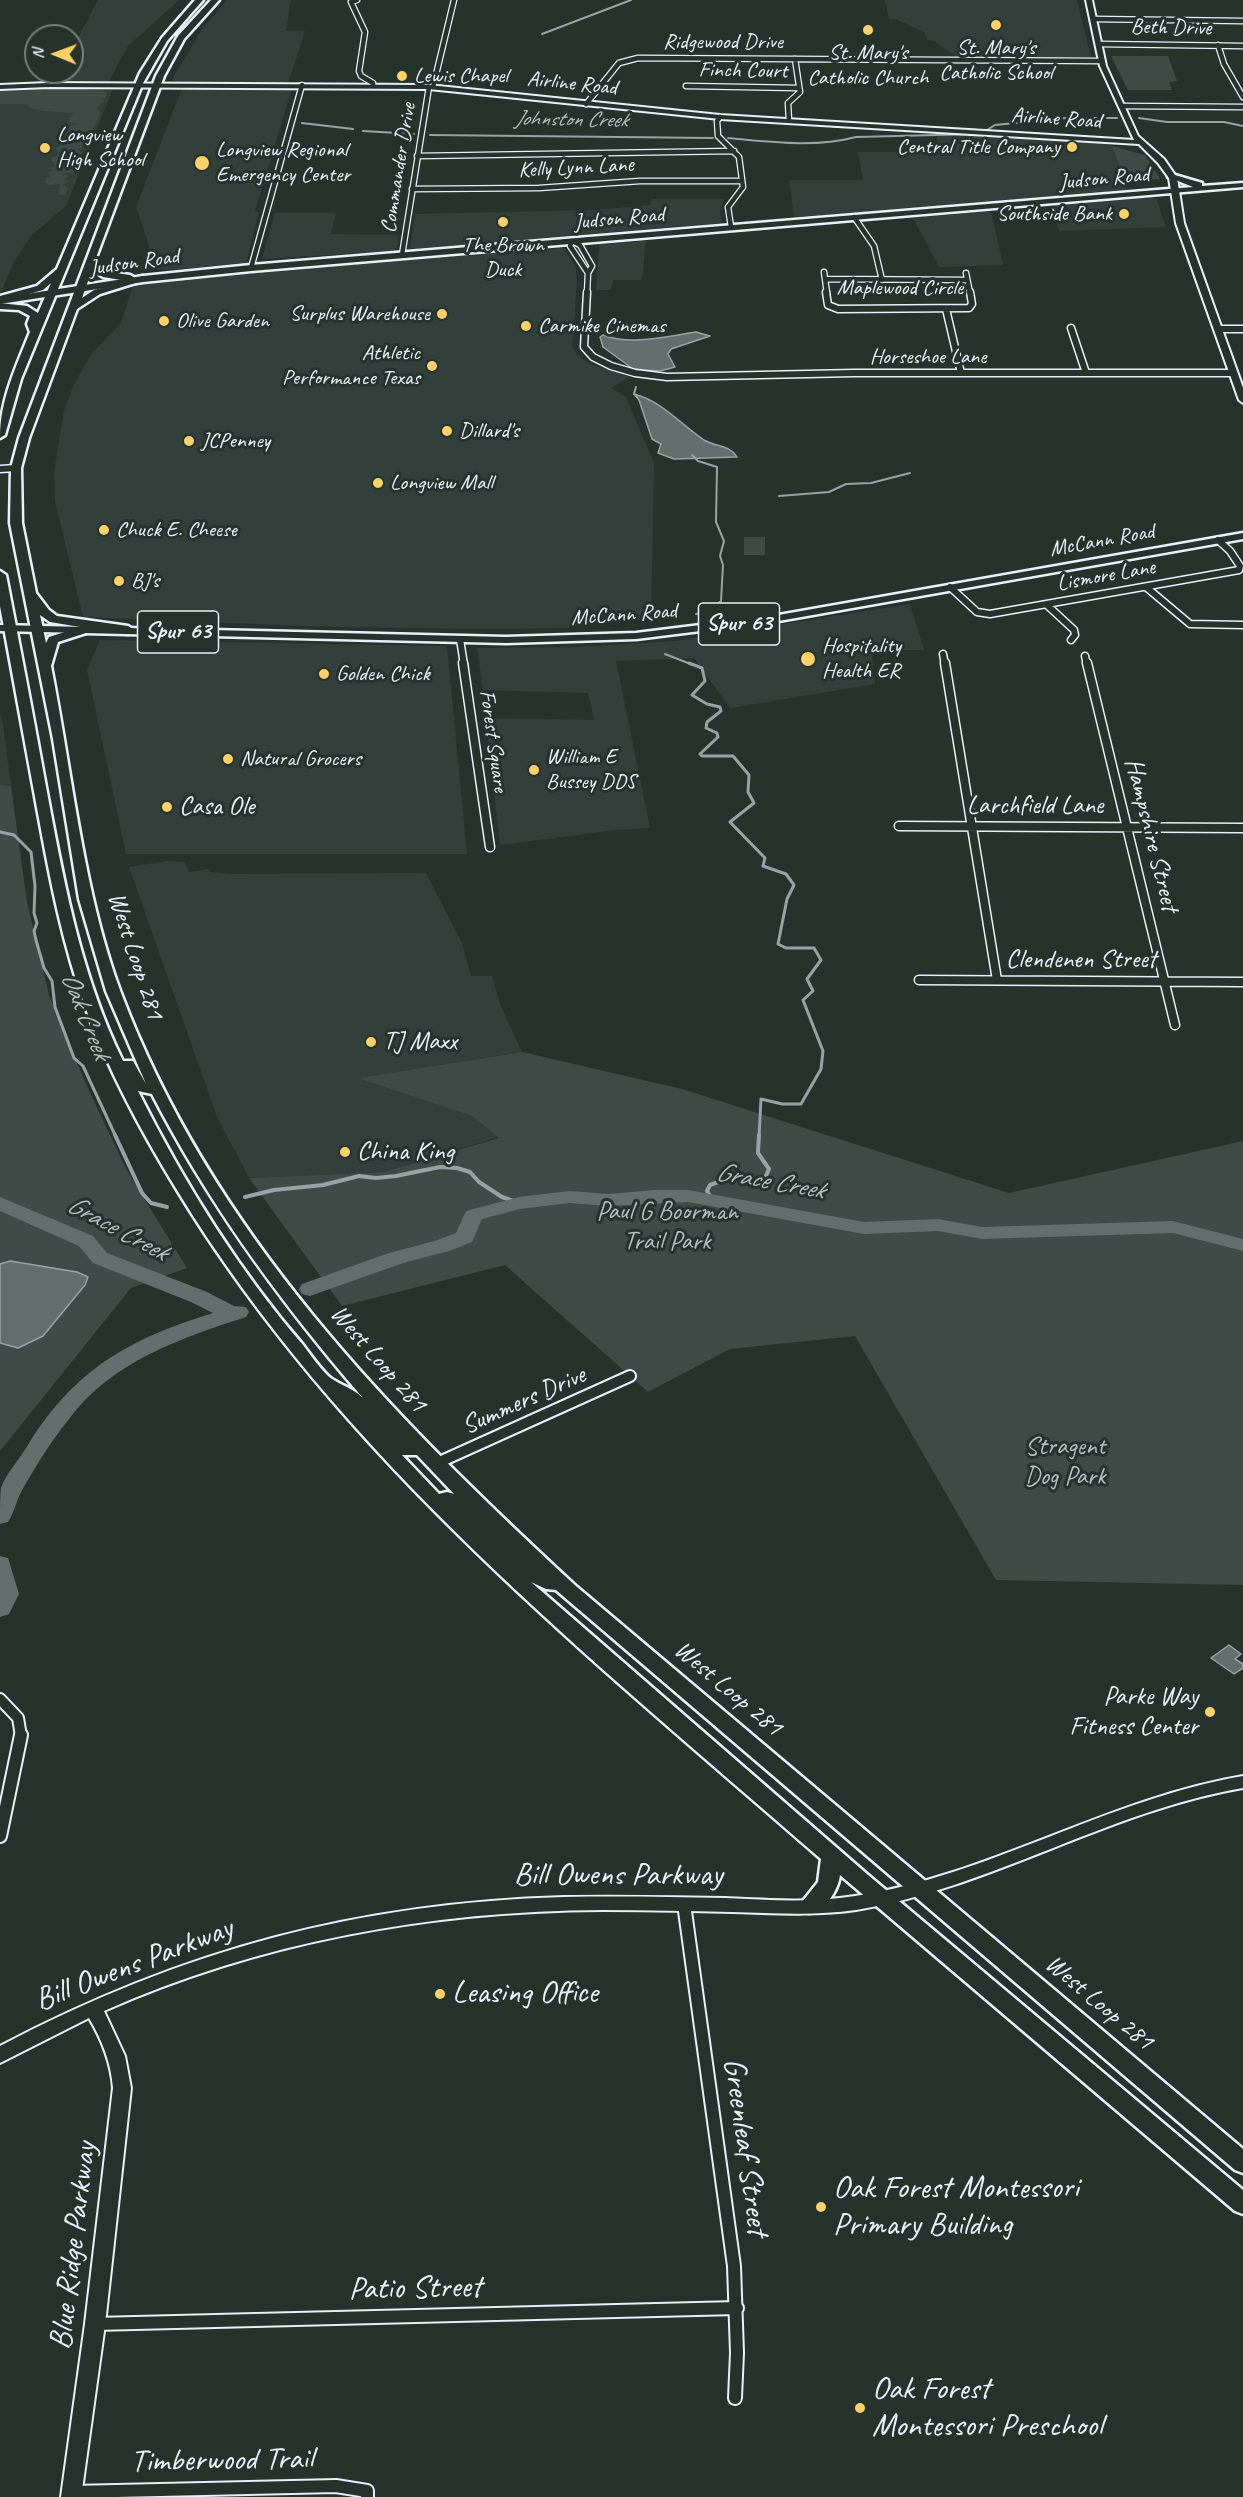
<!DOCTYPE html>
<style>
body{margin:0}
#map{position:relative;width:1243px;height:2497px;overflow:hidden;background:#26332d;font-family:Caveat,sans-serif}
canvas{display:block}
.north{position:absolute;left:24px;top:24px;width:60px;height:60px;box-sizing:border-box;background:#26332d;border:2px solid #747f7e;border-radius:50%;rotate:271deg;font-size:16px;font-weight:700;line-height:24px;text-align:center;color:#e8f1f8}
.north::after{content:'';display:block;margin:auto;width:21px;height:27px;background:#ffd166;clip-path:polygon(50% 0,100% 100%,50% 72%,0 100%)}
</style>
<div id="map">
<canvas width="1243" height="2497"></canvas>
<div class="north">N</div>
</div>
<script>
const context = document.querySelector('canvas').getContext('2d');
context.lineJoin = 'round';
function paint(path, color) { context.fillStyle = color; context.fill(path, 'evenodd'); }
function trace(path, color, width, dash) { context.strokeStyle = color; context.lineWidth = width; context.lineCap = dash ? 'butt' : 'round'; context.setLineDash(dash || []); context.stroke(path); }
function label(font, color, halo, rows, align = 'center') {
  context.font = font + ' Caveat,sans-serif'; context.lineWidth = 6; context.setLineDash([]); context.textBaseline = 'middle'; context.strokeStyle = halo; context.fillStyle = color; for (const [text, x, y, turn = 0] of rows) {
    context.save(); context.translate(x, y); context.rotate((+turn || 0) * Math.PI / 180); context.textAlign = isNaN(turn) ? turn : align; if (halo) context.strokeText(text, 0, 0); context.fillText(text, 0, 0); context.restore();
  }
}
paint(new Path2D(`
 M98,0H179L128,46L109,81L55,80L59,72H72V49Z
 M227,0H291L286,31H305L288,84L176,83L172,79L201,31Z
 M885,0H1077L1091,57L958,58L934,41L927,40L925,33L896,19H889Z
 M182,88H292L255,211L259,212L246,263L170,270L140,269L149,246L136,207Z
 M38,89H113L66,206L31,236L15,260L0,294V91Z
 M936,131L1111,144L1127,190L794,217L789,180H863L858,152H940Z
 M1153,197L1157,200L1166,227L1059,231L1052,206Z
 M651,199H724L720,211L722,223L414,249L410,247L415,214L596,210L650,205Z
 M991,211L1003,265L939,267L913,218Z
 M275,213H336L331,234L399,235L396,251L262,259Z
 M646,241L642,280H613L611,290H596L599,244Z
 M564,248L576,268L577,283L572,346L577,355L591,364L629,377L611,388L626,397L654,463L651,619L563,628L490,629L333,627L83,617L55,501L54,472L64,410L74,384L92,353L121,323L133,286L245,273Z
 M910,604L924,650H871L875,684L730,708L694,658L616,661L650,828L616,830L500,845L486,718L594,720L588,693L483,690L477,648L576,647L676,641Z
 M100,640L447,646L467,854H126L87,670Z
 M0,712L3,724L11,786L0,785Z
 M167,861L185,862L189,872L209,869L211,872L229,874L426,873L462,943L471,976H492L500,1004L522,1052L360,1078L472,1116L499,1137L384,1172L249,1178L217,1117L129,867Z`), '#333f3a');
paint(new Path2D(`
 M1111,56H1168L1177,81L1169,82L1172,90H1128Z
 M36,87L103,90L108,92L105,98H99L105,100L97,108L101,113L89,136L80,139L62,136L67,135L65,129L66,127L78,124L68,122L73,113L43,111L31,108L26,104H0V90Z
 M73,139L84,140L85,146L78,149L82,152L80,156L73,158L72,161L77,162L76,165L73,166V173L61,174L69,176L63,180H69V182L63,184L68,188L65,195L59,194L60,184L49,185L45,182L46,178L51,176L48,173L53,169H46L55,166L51,159L63,152H58L55,148Z
 M1112,146L1145,155L1160,179L1124,180Z
 M744,537H765V555H744Z
 M0,785L11,786L27,902L49,995L86,1084L126,1169L187,1268L131,1288L0,1451Z
 M522,1052L682,1089L1009,1193L1243,1141V1585L996,1580L855,1336L730,1349L648,1392L505,1265L342,1306L249,1178L384,1172L499,1138L472,1116L358,1078Z`), '#3e4b47');
const water = new Path2D(`
 M696,332L710,336L671,349L668,354L675,367L660,371L633,369L603,347L600,337L603,335C630,346 668,336 696,332Z
 M634,394C662,401 680,424 704,440C716,447 730,445 737,457L674,459L658,453L661,444L652,439L639,400Z
 M10,1261L77,1272L88,1277L85,1285L43,1336L18,1348L0,1343V1264Z
 M1229,1645L1241,1654L1235,1659L1243,1664V1668L1234,1674L1211,1658Z`);
paint(water, '#636f6d');
trace(water, '#98a3a5', 1.5);
trace(new Path2D(`
 M542,34L631,0
 M1139,118L1167,122H1224L1243,126
 M302,123L353,129
 M987,130L995,125L1066,118H1117
 M363,131L414,134
 M430,135L713,138
 M728,138C771,142 814,148 856,137L977,134
 M636,387L634,394L637,396
 M692,455L698,461L717,467L716,522L724,541L720,556L723,565L721,601L709,611L696,614
 M779,496L829,492L846,484L871,483L910,473
 M665,654L693,665`), '#98a3a5', 2);
trace(new Path2D(`
 M689,663L702,668L705,681L692,695L707,704L720,707L721,711L707,722L706,728L717,733L718,737L700,754L702,756H733L749,775L748,792L754,803L730,822L765,858L763,866L786,874L794,885L787,899L778,944L786,948H814L821,960L807,979L813,991L803,1000L823,1051L821,1069L801,1104H782L761,1099L759,1137
 M0,832L14,835L31,852L35,886L34,913L37,923L34,931L36,940L44,968L52,981L55,1007L74,1058L83,1066L116,1137`), '#98a3a5', 3);
trace(new Path2D(`
 M115,1135L142,1193L151,1203L167,1207
 M245,1197L274,1190L323,1185L359,1176L376,1178L396,1176L440,1167L457,1168L470,1172L479,1182L502,1197L519,1203
 M714,1202L707,1191L710,1185L732,1177L755,1182L766,1176L769,1169L758,1153L759,1135`), '#98a3a5', 4);
paint(new Path2D(`
 M654,1190H688L864,1222L938,1219L982,1227L1173,1221L1243,1239V1251L1173,1233L982,1239L938,1231L864,1234L688,1202L609,1206L569,1203L520,1209L482,1219L472,1242L449,1251L403,1263L310,1296L302,1294L299,1289L302,1284L389,1253L435,1241L456,1233L466,1211L519,1197L569,1191L609,1194Z
 M0,1197L93,1236L107,1253L207,1292L234,1306L246,1307L249,1312L246,1317C181,1338 111,1362 69,1419C51,1441 35,1467 21,1492C16,1502 14,1513 8,1522L0,1524C0,1513 0,1497 1,1488C6,1473 20,1459 28,1445C75,1369 129,1339 213,1313L191,1302L93,1263L79,1246L0,1211Z
 M0,1556L8,1558L19,1594L9,1614L0,1617Z`), '#636f6d');
const streetFar4 = new Path2D(`
 M357,0L351,2L365,32L359,71L361,76L373,83V86
 M1093,19L1243,21
 M1098,44L1243,46
 M1218,45L1224,64L1243,97
 M48,85L54,72
 M686,86L799,88
 M433,87L454,0
 M586,104L619,63L638,58L1102,61
 M1121,106L1243,107
 M720,117L717,121L718,136L739,157L743,187L728,207L731,227
 M789,121L788,103L800,92L795,59
 M417,156L734,151
 M412,189L539,188L640,181H742
 M854,217L874,246L882,280
 M572,241L580,245L592,266L588,273L587,293
 M572,241L570,246L588,273
 M402,255L429,87
 M251,268L302,85
 M824,272L827,293
 M966,273L970,293
 M825,279L967,280`);
const streetFar3 = new Path2D(`
 M587,292L584,347L593,357L611,366L635,373L667,377L854,373H1233
 M826,292L828,305L838,309L969,308L972,304L970,292
 M946,309L961,373
 M1071,328L1086,373
 M1218,329H1243
 M0,469L16,468
 M950,587L977,612L990,614L1239,570L1240,566L1230,551L1218,540
 M1146,587L1190,624L1243,625
 M1047,605L1074,630L1075,635L1071,640
 M460,639L464,665
 M943,654L945,665
 M1085,656L1087,665`);
const streetFar2 = new Path2D(`
 M463,663L490,847
 M945,663L997,980
 M1087,663L1175,1025
 M899,826L1243,828
 M919,980L1243,982`);
const streetFar1 = new Path2D(`
 M435,1464L630,1376
 M0,1699L18,1718L21,1736`);
const street = new Path2D(`
 M0,1836L21,1735
 M684,1904L734,2266L737,2353L735,2398
 M95,2324L737,2308
 M72,2492L336,2486L367,2491V2497`);
const secondary = new Path2D(`
 M1086,0H1092L1106,66L1138,136L1164,159L1177,178L1184,223L1243,388V403L1239,400L1176,223L1169,178L1158,163L1139,144L720,119L429,89L48,87L0,89V85L48,83L429,85L720,115L1134,140L1100,66Z
 M1243,1776V1788C1108,1811 991,1888 856,1910C815,1916 773,1913 732,1912C689,1911 646,1910 603,1910C431,1911 262,1941 104,2011L125,2056L131,2088L105,2324L81,2497H61L85,2324L113,2088C111,2062 102,2040 89,2018L0,2063V2046C183,1950 357,1903 564,1897C617,1896 672,1897 725,1898C768,1900 812,1903 855,1896C989,1876 1107,1799 1243,1776Z`);
const primary = new Path2D(`
 M1168,173L1202,183V186L1243,183V187L251,271L143,282L0,304V298L143,276L251,265L1193,187L1168,177Z
 M1243,533V539L773,622L636,639L506,643L0,631V625L506,637L636,633L773,616Z`);
const highway = new Path2D(`
 M195,0H203L167,41L142,85L21,379L5,435L0,438C0,400 16,367 30,332L27,324L30,316L19,310L0,309V303L27,306L38,313L51,283L43,290L0,302V296L37,286L57,269L140,73L162,38Z
 M211,0H219L184,39L164,76L94,263L109,272L130,275L135,278L143,276L148,279L100,294L77,309L29,438L21,468L22,523L36,593L49,610L57,616L128,626L134,630L128,634L90,628L89,632L58,642L51,666C72,772 83,892 121,993C212,1234 392,1416 577,1587L1243,2149V2173L1235,2170L556,1590L546,1589L531,1582L868,1875L1243,2190V2214L1235,2211L840,1875C838,1892 821,1918 803,1912L799,1906L818,1882L821,1859C587,1655 340,1458 177,1190C142,1133 109,1072 86,1009C63,946 50,879 38,813C25,744 13,675 0,606V571L6,575C19,642 32,709 44,776C62,873 79,972 123,1061H133L146,1084L106,991L79,899L53,739L10,523L11,468L19,438L156,76L178,36ZM92,270L103,277L127,281L94,290L82,298ZM40,615L50,622L80,627L49,637L46,643ZM138,1091L152,1094C209,1205 282,1304 363,1398C354,1389 343,1386 332,1379C323,1373 310,1354 303,1345C237,1268 183,1181 138,1091ZM402,1455H417L454,1494L447,1492L439,1494Z`);
trace(streetFar4, '#e8f1f8', 7);
trace(streetFar3, '#e8f1f8', 9);
trace(streetFar2, '#e8f1f8', 11);
trace(streetFar1, '#e8f1f8', 14);
trace(street, '#e8f1f8', 16);
trace(secondary, '#e8f1f8', 4);
trace(primary, '#e8f1f8', 5);
trace(highway, '#e8f1f8', 5);
trace(streetFar4, '#26332d', 4.5);
trace(streetFar3, '#26332d', 6);
trace(streetFar2, '#26332d', 8);
trace(streetFar1, '#26332d', 10);
trace(street, '#26332d', 12);
paint(secondary, '#26332d');
paint(primary, '#26332d');
paint(highway, '#26332d');
for (const [x, y, r, color] of [
 [996,25,6,"#ffd166"],
 [868,30,6,"#ffd166"],
 [402,76,6,"#ffd166"],
 [1072,147,6,"#ffd166"],
 [45,148,6,"#ffd166"],
 [202,163,8,"#ffd166"],
 [1124,214,6,"#ffd166"],
 [503,222,6,"#ffd166"],
 [442,314,6,"#ffd166"],
 [164,321,6,"#ffd166"],
 [526,326,6,"#ffd166"],
 [432,366,6,"#ffd166"],
 [447,431,6,"#ffd166"],
 [189,441,6,"#ffd166"],
 [378,483,6,"#ffd166"],
 [104,530,6,"#ffd166"],
 [119,581,6,"#ffd166"],
 [808,659,8,"#ffd166"],
 [324,674,6,"#ffd166"],
 [228,759,6,"#ffd166"],
 [534,770,6,"#ffd166"],
 [167,807,6,"#ffd166"],
 [371,1042,6,"#ffd166"],
 [345,1152,6,"#ffd166"],
 [1210,1712,6,"#ffd166"],
 [440,1994,6,"#ffd166"],
 [821,2207,6,"#ffd166"],
 [860,2408,6,"#ffd166"]
]) { const dot = new Path2D(); dot.arc(x, y, r, 0, 2 * Math.PI); context.fillStyle = color; context.fill(dot); trace(dot, '#26332d', 2); }
label('22px', '#e8f1f8', '#26332d', [
 ["Beth Drive",1171,28,1],
 ["Ridgewood Drive",723,42],
 ["Finch Court",743,71,1],
 ["Airline Road",572,84,6],
 ["Airline Road",1056,119,4],
 ["Commander Drive",399,168,-81],
 ["Kelly Lynn Lane",576,168,-3],
 ["Judson Road",1104,179,-5],
 ["Judson Road",619,219,-5],
 ["Judson Road",134,263,-8],
 ["Maplewood Circle",900,288],
 ["Horseshoe Lane",928,357],
 ["McCann Road",1102,541,-10],
 ["Lismore Lane",1106,576,-10],
 ["McCann Road",624,615,-4],
 ["Forest Square",493,741,82]
]);
label('22px', '#e8f1f8', '#26332d', [
 ["St. Mary's",996,48,"center"],
 ["Catholic School",996,73,"center"],
 ["St. Mary's",868,53,"center"],
 ["Catholic Church",868,78,"center"],
 ["Lewis Chapel",414,76],
 ["Longview",57,135],
 ["High School",57,160],
 ["Central Title Company",1060,147,"right"],
 ["Longview Regional",216,150],
 ["Emergency Center",216,175],
 ["Southside Bank",1112,214,"right"],
 ["The Brown",503,245,"center"],
 ["Duck",503,270,"center"],
 ["Surplus Warehouse",430,314,"right"],
 ["Olive Garden",176,321],
 ["Carmike Cinemas",538,326],
 ["Athletic",420,353,"right"],
 ["Performance Texas",420,378,"right"],
 ["Dillard's",459,431],
 ["JCPenney",201,441],
 ["Longview Mall",390,483],
 ["Chuck E. Cheese",116,530],
 ["BJ's",131,581],
 ["Hospitality",822,646],
 ["Health ER",822,671],
 ["Golden Chick",336,674],
 ["William E",546,757],
 ["Bussey DDS",546,782],
 ["Natural Grocers",240,759]
], 'left');
label('italic 22px', '#b3bdc0', '#26332d', [
 ["Johnston Creek",571,120,1]
]);
for (const [x, y, w] of [
 [739,624,81],
 [178,632,81]
]) { const box = new Path2D(); box.roundRect(x - w / 2, y - 21, w, 42, 4.5); context.fillStyle = '#26332d'; context.fill(box); trace(box, '#e8f1f8', 1.5); }
label('bold 24px', '#e8f1f8', null, [
 ["Spur 63",739,624],
 ["Spur 63",178,632]
]);
label('26px', '#e8f1f8', '#26332d', [
 ["Larchfield Lane",1035,806],
 ["Hampshire Street",1151,835,76],
 ["West Loop 281",135,956,72],
 ["Clendenen Street",1081,960],
 ["West Loop 281",378,1359,49],
 ["Summers Drive",524,1401,-24],
 ["West Loop 281",728,1689,40],
 ["West Loop 281",1099,2003,40]
]);
label('26px', '#e8f1f8', '#26332d', [
 ["Casa Ole",179,807],
 ["TJ Maxx",383,1042],
 ["China King",357,1152],
 ["Parke Way",1198,1697,"right"],
 ["Fitness Center",1198,1727,"right"]
], 'left');
label('26px', '#b5bfc3', '#26332d', [
 ["Paul G Boorman",667,1212],
 ["Trail Park",667,1242],
 ["Stragent",1065,1447],
 ["Dog Park",1065,1477]
]);
label('italic 27px', '#b3bdc0', '#26332d', [
 ["Oak Creek",85,1016,68],
 ["Grace Creek",770,1182,10],
 ["Grace Creek",117,1229,28]
]);
label('32px', '#e8f1f8', '#26332d', [
 ["Bill Owens Parkway",618,1876],
 ["Bill Owens Parkway",134,1965,-21],
 ["Greenleaf Street",745,2147,82],
 ["Blue Ridge Parkway",74,2246,-83],
 ["Patio Street",415,2289,-1],
 ["Timberwood Trail",222,2461,-1]
]);
label('32px', '#e8f1f8', '#26332d', [
 ["Leasing Office",452,1994],
 ["Oak Forest Montessori",833,2189],
 ["Primary Building",833,2226],
 ["Oak Forest",872,2390],
 ["Montessori Preschool",872,2427]
], 'left');
</script>
